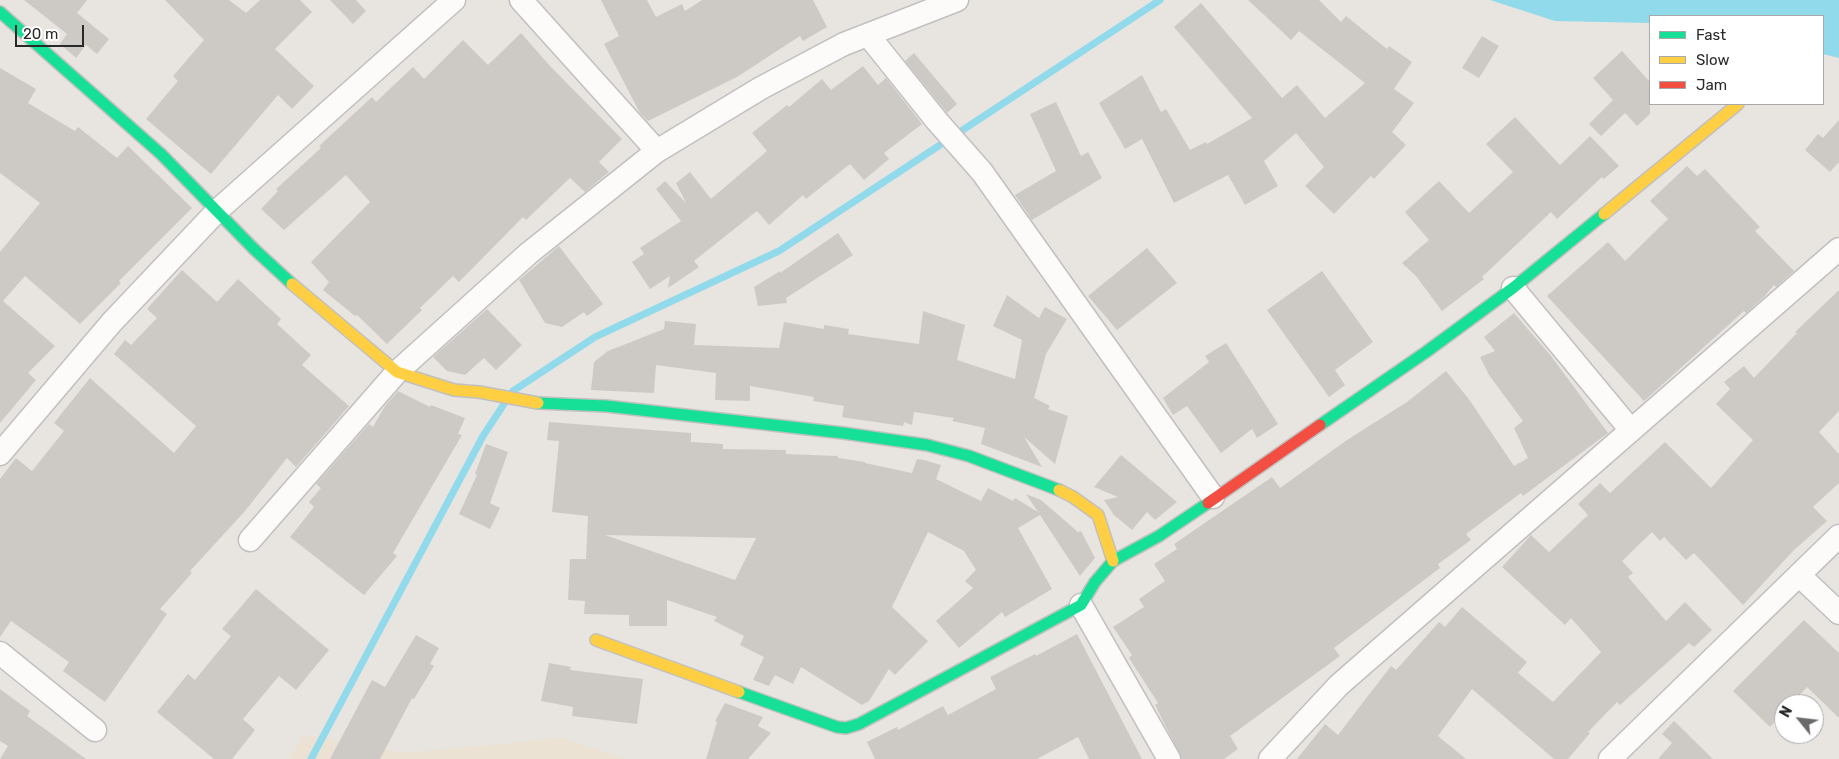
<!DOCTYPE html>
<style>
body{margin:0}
#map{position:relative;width:1839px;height:759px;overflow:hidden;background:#e8e4df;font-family:Rubik,sans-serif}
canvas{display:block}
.legend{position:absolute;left:1649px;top:15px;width:175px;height:90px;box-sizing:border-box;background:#fff;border:1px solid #a9a9a9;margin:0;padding:6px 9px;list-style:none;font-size:15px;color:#292929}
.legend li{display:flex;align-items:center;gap:10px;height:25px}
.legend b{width:25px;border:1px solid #a9a9a9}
.north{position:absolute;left:1774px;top:694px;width:50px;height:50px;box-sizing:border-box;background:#fff;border:1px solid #a9a9a9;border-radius:50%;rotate:299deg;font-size:14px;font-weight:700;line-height:20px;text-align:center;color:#292929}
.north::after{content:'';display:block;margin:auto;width:18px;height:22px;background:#6c6a69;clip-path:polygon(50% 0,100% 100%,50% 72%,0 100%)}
.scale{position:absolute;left:15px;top:25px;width:69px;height:22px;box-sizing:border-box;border:2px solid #292929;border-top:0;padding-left:6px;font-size:15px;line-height:18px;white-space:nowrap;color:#292929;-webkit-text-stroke:4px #fff;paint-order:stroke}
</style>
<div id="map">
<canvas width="1839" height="759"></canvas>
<ul class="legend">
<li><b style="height:6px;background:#16e098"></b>Fast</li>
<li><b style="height:6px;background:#ffcf43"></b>Slow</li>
<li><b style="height:6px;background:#f24e42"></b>Jam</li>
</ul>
<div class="north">N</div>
<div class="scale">20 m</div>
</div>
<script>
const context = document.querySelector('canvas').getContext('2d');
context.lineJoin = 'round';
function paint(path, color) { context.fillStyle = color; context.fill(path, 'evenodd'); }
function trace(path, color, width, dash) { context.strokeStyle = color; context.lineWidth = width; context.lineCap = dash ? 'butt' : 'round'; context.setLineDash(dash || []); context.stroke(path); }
paint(new Path2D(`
 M303,735L406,753L563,738L623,759H289Z`), '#ebe2d3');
paint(new Path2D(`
 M1490,0H1839V58L1823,54V16H1650V23L1555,21Z`), '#91daeb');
trace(new Path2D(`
 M513,391L595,337L779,251L1160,0
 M311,759L483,436L504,404`), '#91daeb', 7);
paint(new Path2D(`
 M24,0H87L77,13L109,39L97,54L86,45L76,58L60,44L67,34Z
 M165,0H229L246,13L260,0H300L312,12L275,49L314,86L292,109L278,95L211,174L146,119L178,81L173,76L204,40Z
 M330,0H356L366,11L353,24Z
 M601,0H647L656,17L682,4L685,11L702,0H813L827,27L803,41L800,36L737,77L648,121L640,113L604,44L619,36Z
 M1248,0H1319L1341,22L1346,16L1387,49L1389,46L1412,62L1394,89L1414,103L1392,132L1406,145L1374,179L1371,176L1334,214L1305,186L1324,167L1296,133L1264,161L1278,186L1245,205L1228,175L1174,203L1142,139L1125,149L1099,103L1142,75L1161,112L1166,109L1190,150L1206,142L1207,144L1252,118L1174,27L1201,3L1282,98L1297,85L1325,118L1365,83L1299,31L1291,40Z
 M521,33L550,66L622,139L599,162L609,172L585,192L570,178L526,220L523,217L459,282L453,276L420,308L422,310L387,344L357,315L355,316L323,290L329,282L311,262L370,202L346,175L284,230L261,209L278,191L276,189L321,148L319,146L372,97L376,102L413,67L424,79L463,40L488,65Z
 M1482,36L1499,46L1479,78L1462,68Z
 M1622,51L1650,82V114L1637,126L1625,113L1601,136L1589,124L1613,100L1593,78Z
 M914,53L957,104L947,113L905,61Z
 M863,66L878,85L886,78L922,124L884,153L889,159L864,180L850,164L806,199L803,195L769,225L757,211L694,261L699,267L668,288L670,276L650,289L632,262L644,254L640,248L681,221L656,189L665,181L686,203L676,183L690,172L711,199L767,151L752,133L787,105L789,107L822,79L831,90Z
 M0,68L36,89L28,103L75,131L78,127L117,158L128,146L192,208L119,281L121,283L80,324L25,276L3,301L55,346L28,373L36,380L0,423V252L40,203L0,173Z
 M1056,102L1081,156L1088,152L1102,178L1032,220L1015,195L1056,171L1030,114Z
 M1515,117L1560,165L1590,136L1619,166L1604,179L1602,177L1557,219L1551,212L1482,277L1484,279L1442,311L1416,276L1402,263L1429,240L1405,212L1439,181L1469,213L1513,172L1486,144Z
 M1839,120V162L1830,172L1805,150L1818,134L1823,138Z
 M1687,166L1697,176L1705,169L1760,227L1755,231L1794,271L1776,287L1774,285L1763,298L1746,313L1744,311L1644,401L1547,296L1608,242L1625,261L1668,219L1650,201Z
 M838,233L853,255L786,298L787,303L758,306L754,287L780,271V273Z
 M559,246L603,304L587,316L584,312L562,327L545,323L519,280Z
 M1147,248L1177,283L1117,330L1088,296Z
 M182,270L217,302L238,279L281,319L277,324L311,355L302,365L349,406L296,467L287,458L245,511L190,571L192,573L160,609L167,614L105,702L63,671L69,662L11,621L0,637V479L16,458L32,471L64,431L54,423L90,378L174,453L196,426L114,354L125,340L131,345L157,318L147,309Z
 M1322,271L1373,342L1335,370L1345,385L1329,397L1267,310Z
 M1839,290V411L1819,432L1839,454V483L1813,507L1827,521L1793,551L1743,605L1694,553L1686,560L1664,537L1660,541L1652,532L1622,561L1633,573L1628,577L1666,621L1685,602L1712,630L1694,647L1689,643L1620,705L1617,702L1588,732L1590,733L1568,759H1554L1472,689L1438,736L1466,759H1297L1325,724L1338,735L1391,666L1396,670L1439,622L1445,627L1462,607L1527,662L1518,673L1553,702L1601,652L1571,618L1565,625L1502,567L1531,535L1549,552L1588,515L1578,504L1600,483L1610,493L1665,442L1711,488L1753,440L1716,404L1730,389L1724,382L1744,366L1754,378L1797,333L1795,332Z
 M1007,295L1039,318L1045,307L1067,319L1046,354L1034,398L1050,406L1048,409L1068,416L1055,464L1024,437L1042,467L981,444L985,428L952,421L954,418L914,412L912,425L904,422L903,426L847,418L842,417L844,406L813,401L814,397L750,386V401L715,400L716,373L656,365L654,393L591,390L594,362L608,351L664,329L665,321L696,324L694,345L779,348L784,322L824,329V325L849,329L848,334L919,344L923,311L965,325L957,360L1015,379L1022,340L993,326Z
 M487,309L522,345L496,370L484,358L465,375L447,371L433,357Z
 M1514,313L1551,356L1608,433L1523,496L1521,493L1466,534L1471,540L1438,564L1440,568L1334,648L1340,656L1230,736L1238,749L1224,759H1182L1155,705L1158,703L1129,658L1132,655L1113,627L1144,607L1139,599L1165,581L1154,564L1177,549L1174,544L1272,477L1280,488L1347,440L1407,402L1446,371L1468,398L1514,466L1528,458L1514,428L1523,421L1489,375L1480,357L1495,351L1484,337Z
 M1226,343L1278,424L1257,438L1252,429L1221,453L1187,406L1173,415L1163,398L1209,362L1205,356Z
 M398,391L430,407L431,405L465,418L458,434L462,435L393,553L397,556L364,595L290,537L314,507L309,502L321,488L316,484L369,424L373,427L385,406Z
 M549,422L691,433V442L723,444V449L786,450V454L838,456V458L865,462V463L912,473L917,459L924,460L941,465L936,479L981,501L988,488L1013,501L1015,498L1038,512L1026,494L1041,500L1078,532L1081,531L1095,558L1080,576L1040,515L1018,528L1052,589L1005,617L1002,612L959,648L936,621L973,588L965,581L976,570L964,551L928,532L892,607L928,641L895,675L889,669L869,701L862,705L801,667L793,684L775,675L769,686L753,680L764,657L740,645L744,636L714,621L717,617L667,600V626H629V615L584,614L585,601L568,600L570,559H586L588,516L552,512L559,441L547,440ZM605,535L756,538L735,580Z
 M486,444L508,452L490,503L500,508L490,529L459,514L477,475L475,474Z
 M1121,455L1177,502L1155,520L1147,512L1132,530L1114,515L1104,500L1118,497L1094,487Z
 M256,589L329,650L296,690L279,676L243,719L255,730L232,759H214L157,712L188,674L195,680L231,636L222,629Z
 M1804,620L1839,653V718L1807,687L1792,704H1784V712L1770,727L1733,691Z
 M1077,634L1142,759H1089L1078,737L1037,759H875L867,742L897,727L898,730L943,706L948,715L996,689L990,677L1035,654L1036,656Z
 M416,635L439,648L430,664L434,666L414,699L412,698L380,759H330L372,680L385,687Z
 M549,663L571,667L570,670L643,679L637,724L572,716L573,707L541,701Z
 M0,689L30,711L27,716L86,759H0L8,746L0,741Z
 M725,703L763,717L758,726L771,733L748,759H706L717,722L715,721Z
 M1674,721L1713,759H1658L1672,743L1662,734Z`), '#cdcac6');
const street = new Path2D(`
 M521,0L657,151
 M868,35L937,121L982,172L1213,497
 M1513,288L1630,429
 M0,454L112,322L218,210L454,0
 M250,540L397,372L529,253L657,151L761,88L844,44L957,0
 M1800,576L1839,613
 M1081,605L1169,759
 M0,653L95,730
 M1270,759L1339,685L1839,249
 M1610,759L1839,536`);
const fast = new Path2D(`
 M0,12L161,154L254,249L292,284
 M538,403L606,406L843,433L927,445L969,456L1059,490
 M1320,425L1426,352L1513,288L1604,214
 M739,692L837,727L846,728L859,724L1081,605L1095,582L1113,561L1159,536L1208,503`);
const slow = new Path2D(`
 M1604,214L1738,104
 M292,284L397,372L454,390L479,392L538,403
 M1059,490L1073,497L1098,515L1113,561
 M596,640L739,692`);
const jam = new Path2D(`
 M1208,503L1320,425`);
trace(street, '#c1c0c1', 25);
trace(fast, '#c1c0c1', 14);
trace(slow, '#c1c0c1', 14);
trace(jam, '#c1c0c1', 14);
trace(street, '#fcfbfa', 22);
trace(fast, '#16e098', 11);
trace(slow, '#ffcf43', 11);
trace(jam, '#f24e42', 11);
</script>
